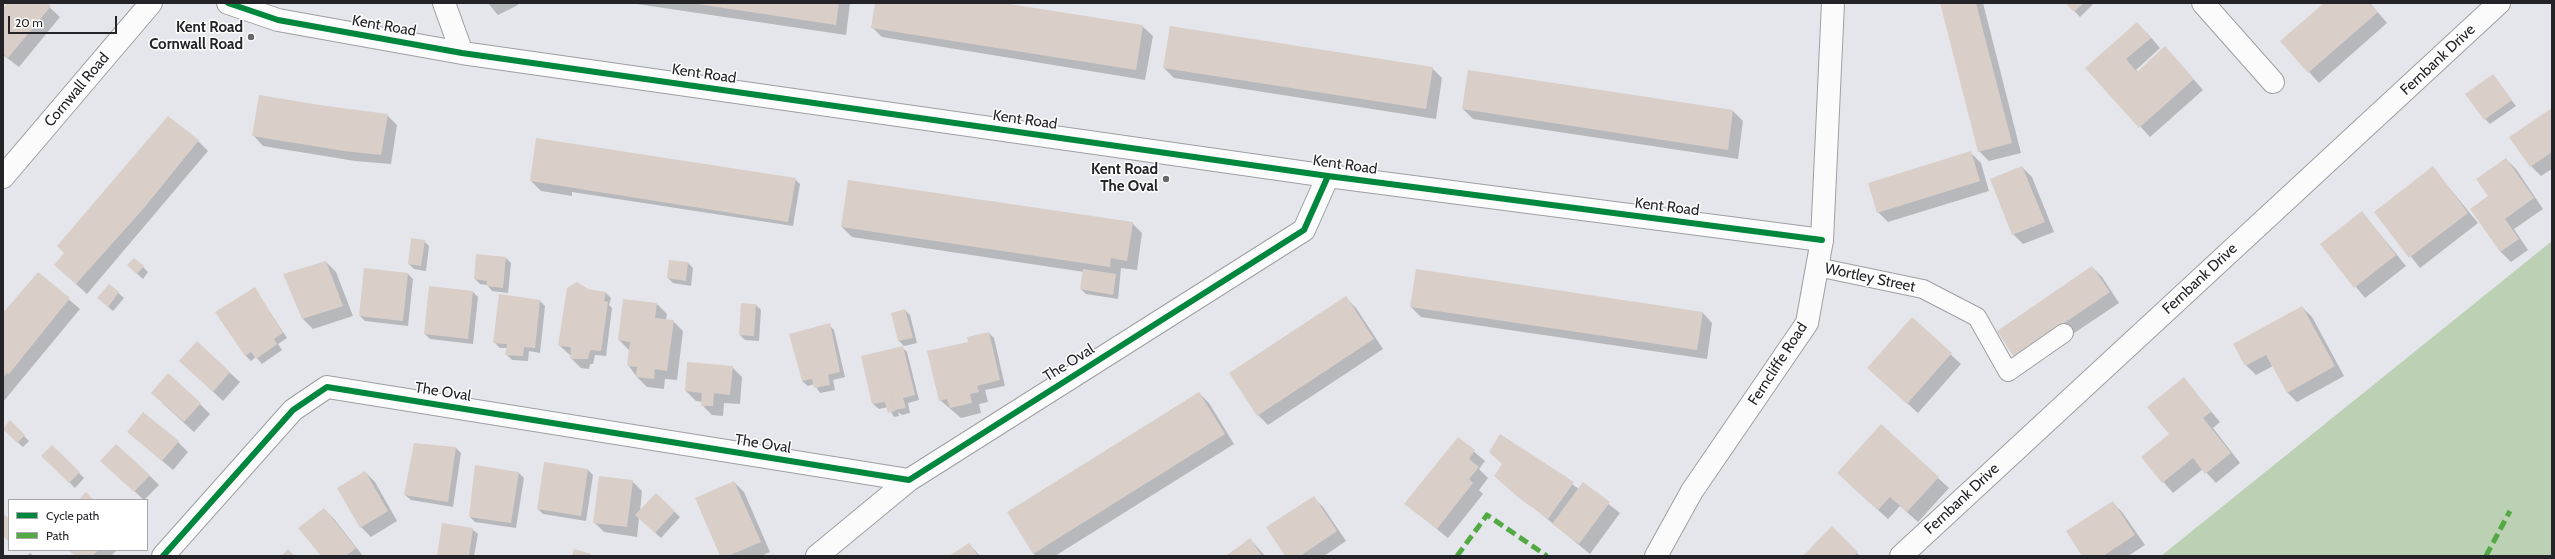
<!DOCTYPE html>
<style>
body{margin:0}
#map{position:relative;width:2555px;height:559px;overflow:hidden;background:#e5e6eb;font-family:Cabin,sans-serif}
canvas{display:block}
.frame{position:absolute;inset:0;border:4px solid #242428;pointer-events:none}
.legend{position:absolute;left:8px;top:499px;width:140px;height:52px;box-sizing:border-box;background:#fff;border:1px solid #a7a7a9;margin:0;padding:5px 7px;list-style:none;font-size:12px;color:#242428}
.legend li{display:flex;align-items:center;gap:8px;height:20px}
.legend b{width:20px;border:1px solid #a7a7a9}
.scale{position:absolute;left:8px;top:16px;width:109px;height:18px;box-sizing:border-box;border:2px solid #242428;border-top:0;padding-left:5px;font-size:12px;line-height:14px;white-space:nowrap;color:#242428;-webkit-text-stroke:3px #fff;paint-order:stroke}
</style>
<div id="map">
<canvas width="2555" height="559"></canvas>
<div class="frame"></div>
<ul class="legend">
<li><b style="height:5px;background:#00873e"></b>Cycle path</li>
<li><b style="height:5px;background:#53aa44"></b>Path</li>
</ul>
<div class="scale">20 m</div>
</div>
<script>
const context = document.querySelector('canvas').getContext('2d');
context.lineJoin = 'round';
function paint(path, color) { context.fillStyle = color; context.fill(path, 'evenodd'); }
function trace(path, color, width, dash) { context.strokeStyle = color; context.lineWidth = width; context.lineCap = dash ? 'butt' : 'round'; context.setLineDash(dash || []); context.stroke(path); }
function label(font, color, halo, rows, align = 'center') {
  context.font = font + ' Cabin,sans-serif'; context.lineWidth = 3; context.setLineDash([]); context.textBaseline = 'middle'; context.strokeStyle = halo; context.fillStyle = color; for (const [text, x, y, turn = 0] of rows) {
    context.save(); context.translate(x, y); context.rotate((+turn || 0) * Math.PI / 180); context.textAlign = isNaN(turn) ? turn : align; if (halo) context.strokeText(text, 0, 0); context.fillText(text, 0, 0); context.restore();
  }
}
paint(new Path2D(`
 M2552,241V556H2161Z`), '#bcd1b3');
paint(new Path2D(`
 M9,3H45L60,17L19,67L3,55V10Z
 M488,3H517L518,5L498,15Z
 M630,3H850L846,35Z
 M876,3H996L1142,26L1153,36L1145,80L882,37L872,27Z
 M1941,3H1983L2021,153L1989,161L1979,151Z
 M2067,3H2094L2080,17Z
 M2326,3H2370L2387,23L2319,83L2282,42Z
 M2147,33L2160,48L2136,70L2138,72L2175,58L2203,90L2150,137L2087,68Z
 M1164,68H1432L1442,78L1436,119L1174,78Z
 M1469,71L1733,111L1743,121L1738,159L1473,119L1463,109Z
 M2493,76L2516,106L2490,124L2485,119Z
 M2552,110V169L2541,176L2531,166Z
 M387,115L397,125L391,164L355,161L263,146L253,135Z
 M198,141L208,151L87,294L55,265Z
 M1971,153L1981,163L1989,191L1888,222L1878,212Z
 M2506,159L2516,169L2543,209L2514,229L2528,250L2511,262L2501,252L2471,209L2489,196Z
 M2022,167L2032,177L2054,232L2023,244L2013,234Z
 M2433,168L2478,223L2420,268L2375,212Z
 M795,179L800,184L793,226L572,192V196L541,191L531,181Z
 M2362,212L2406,266L2365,298L2321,244Z
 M1132,223L1142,233L1137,270L1121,268L1118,299L1086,294L1081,289L1084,272L852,237L842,227Z
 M424,241L429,246L426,271L414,269L409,264Z
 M506,258L511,263L508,293L492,291L487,285L480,284L475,279Z
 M670,261L688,263L693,268L691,286L673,283L668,278Z
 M326,262L336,272L353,316L313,329L303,319Z
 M143,267L148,272L143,279L134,271Z
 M2092,267L2102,277L2119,303L2025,366Z
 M365,269L408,274L413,279L408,326L365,321L360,316Z
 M38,273L80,309L3,402V315Z
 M109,285L124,298L113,311L104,303Z
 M430,287L473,292L478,297L473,344L430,339L425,334Z
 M254,288L287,338L278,344L282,350L262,364L256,357L251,361L246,356L217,312Z
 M588,290L606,293L611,298L609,305L612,308L606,356L595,355L593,364H590L589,369L581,368L571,358V356L559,345Z
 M1346,298L1356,308L1383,349L1268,425L1258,415Z
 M540,301L545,306L540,353L529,351L528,361L512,360L506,354L507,348H500L494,342Z
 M657,304L667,314L666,320L673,321L683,331L677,380L665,379L664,389L647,387L637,377L628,365L629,350L619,340Z
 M756,305L761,310L759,341L745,340L740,335Z
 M1411,307L1702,312L1712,323L1707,359L1421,317Z
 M2302,307L2312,317L2344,376L2297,402L2287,392L2273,366L2256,375L2246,365Z
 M905,310L910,315L917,343L904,346L899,341Z
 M1912,319L1961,364L1918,413L1868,368Z
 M829,325L834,330L845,377L833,380L835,390L820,393L814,384L808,386L802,381Z
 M989,333L994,338L1005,386L985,390L988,402L979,404L981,413L961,418L940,400Z
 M197,343L240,382L223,401L180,361Z
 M902,347L907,352L919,400L908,403L910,413L902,415L898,412L899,416L894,417L888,407L879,409L873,404L863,356Z
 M732,367L742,377L740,404L724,403L723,416L712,415L702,405L703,402L696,401L686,391Z
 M2184,379L2220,422L2213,428L2240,463L2216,483L2203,469L2173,493L2142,457L2170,435Z
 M1199,393L1209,403L1234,444L1055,556H1036L1033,553Z
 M162,403L200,404L210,414L194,432Z
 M10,422L29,441L23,447L3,429Z
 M1881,425L1949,488L1918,522L1900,506L1888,519L1848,483Z
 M128,432L178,442L188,452L173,470Z
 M1501,435L1579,489L1583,484L1620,513L1590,554L1506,485Z
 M1458,438L1485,461L1479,469L1488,478L1479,490L1483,494L1448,538L1406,504Z
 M415,444L456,448L461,453L453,507L411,500L405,495Z
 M52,446L84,478L75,488L42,456Z
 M588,470L593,475L586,521L543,514L538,509Z
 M112,471L149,475L159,485L144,500Z
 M365,472L375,482L397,521L371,537L361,527Z
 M519,473L524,478L516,528L475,522L470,517Z
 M632,481L642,491L640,512L656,494L680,517L661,538L639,518L637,537L604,532L594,522Z
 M734,482L744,492L770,552L761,556H721Z
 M1313,497L1323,507L1346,541L1324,556H1286Z
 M2112,502L2122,512L2145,545L2128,556H2084Z
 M324,509L334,519L363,556H322Z
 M1832,528L1860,556H1804Z
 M472,529L478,534L474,556H438Z
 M1250,539L1265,556H1226Z
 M969,544L980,556H951Z
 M69,550H117L111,556H76Z
 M30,553L34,556H27Z`), '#0003');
paint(new Path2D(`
 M7,3H47L51,6L8,58L3,54V8Z
 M691,3H839L836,25Z
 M875,3H1003L1143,25L1136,70L871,28Z
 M1940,3H1976L2012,143L1978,152Z
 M2065,3H2084L2074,12Z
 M2324,3H2369L2378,12L2308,73L2280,41Z
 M2137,22L2151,38L2126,59L2137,72L2165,46L2194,79L2139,128L2085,68Z
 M1170,26L1433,67L1426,109L1163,68Z
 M1468,70L1733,110L1728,150L1462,109Z
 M2493,74L2512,100L2484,120L2465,94Z
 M259,95L319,105L315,136L319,105L388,114L381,155L344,151L252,136Z
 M2552,108V152L2530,167L2509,137Z
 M168,116L199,140L144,208L76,284L54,265L64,253L57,246Z
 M536,138L796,178L788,222L530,181Z
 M1971,151L1980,181L1877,213L1868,183Z
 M2506,158L2534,198L2505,219L2519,239L2500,252L2470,209L2488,196L2476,179Z
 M2022,166L2045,222L2012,235L1990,179Z
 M2433,166L2468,213L2409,258L2374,212Z
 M848,180L1133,222L1127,261L1111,258L1110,267L841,227Z
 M2362,211L2396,255L2354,288L2320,244Z
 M411,238L425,240L421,266L408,264Z
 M476,254L506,257L503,288L486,286L487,281L474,279Z
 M134,258L144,266L137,274L127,265Z
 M669,260L688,262L686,281L667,278Z
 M326,261L343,306L302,319L283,274Z
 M2092,266L2110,292L2014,357L1997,331Z
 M364,268L408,273L403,321L359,316Z
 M1083,269L1116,274L1113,295L1080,289Z
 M1416,269L1703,312L1697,350L1410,307Z
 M38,272L70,298L9,374L7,373L3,378V313Z
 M577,282L588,289L606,292L604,301L608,302L601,351L590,350L588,359H570L571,347L558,346L567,288Z
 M109,284L119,292L108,307L97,298Z
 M429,286L473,291L468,339L424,334Z
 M255,287L283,333L274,339L277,344L256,359L251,352L245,356L215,312Z
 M499,294L540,300L535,348L524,347L523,356L505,355L507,344L493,343Z
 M1346,296L1374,339L1257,416L1229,373Z
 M623,299L657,303L655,318L674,320L667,371L655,369L654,379L636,377L637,367L627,366L630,342L618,340Z
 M741,303L756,304L754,336L739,335Z
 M2302,306L2335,366L2287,393L2266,355L2245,366L2233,344Z
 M905,309L913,338L898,341L891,313Z
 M1912,317L1952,353L1907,404L1867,368Z
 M830,323L840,372L828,375L830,385L814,388L812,379L802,381L789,334Z
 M989,332L1000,380L977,386L979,392L970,394L972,403L950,408L947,399L939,401L927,351L968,342L967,337Z
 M197,341L230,372L213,392L179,361Z
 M903,346L915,395L903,398L906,408L895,410L888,383L895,411L888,413L885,402L872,404L861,356Z
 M687,362L733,366L730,395L714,393L713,406H701L702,393L685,391Z
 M168,373L201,403L184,422L151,393Z
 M2184,377L2211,412L2203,418L2231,453L2205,474L2193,458L2162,483L2141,457L2169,434L2147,407Z
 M1199,392L1225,434L1033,554L1007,512Z
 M143,412L179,441L162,461L127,432Z
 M10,420L25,435L17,443L3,429Z
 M1881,424L1939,477L1907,512L1890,497L1878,510L1837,473Z
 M1500,434L1574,482L1548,519L1519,498L1494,476L1502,464L1489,452Z
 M1458,437L1475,450L1469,459L1479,467L1469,479L1473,483L1437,529L1404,504Z
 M414,443L456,447L448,502L404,495Z
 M116,444L150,475L134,492L100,461Z
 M52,445L80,472L69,483L41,456Z
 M544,462L588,469L581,516L537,509Z
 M475,465L519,472L511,523L469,517Z
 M365,471L388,511L360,528L337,488Z
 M599,476L633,480L627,527L593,523Z
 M734,481L761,542L728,556H720L695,498Z
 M1583,482L1610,502L1579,544L1552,524Z
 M86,492L94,500H78Z
 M656,493L675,511L655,533L635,515Z
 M1314,496L1337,531L1300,556H1285L1266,527Z
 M2113,501L2135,535L2103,556H2082L2066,531Z
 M324,508L356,548L346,556H321L298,528Z
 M3,513L9,519V542L3,536Z
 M442,523L473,528L469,556H437Z
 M1832,526L1858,552L1854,556H1803Z
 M1250,538L1262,556H1226L1229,554Z
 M969,543L978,556H949Z
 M288,549L295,556H281Z
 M574,549L591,554V556H572Z
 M68,550H98L92,556H75Z`), '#d9cfc8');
const service = new Path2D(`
 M1817,267L1923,289L1977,317L2008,372L2064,333`);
const minor = new Path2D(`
 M228,3L278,20L462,53L1328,176L1822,240
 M444,3L462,53
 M2203,3L2273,82
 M3,177L151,3
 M163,556L293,410L327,387L909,480L1304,230L1328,176
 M817,556L909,480
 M1901,556L2499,3`);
const tertiary = new Path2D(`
 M1656,556L1692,491L1807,323L1822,240L1833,3`);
trace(service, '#9e9fa3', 20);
trace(minor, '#9e9fa3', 24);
trace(tertiary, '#9e9fa3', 24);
trace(service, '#fbfbfc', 18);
trace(minor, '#fbfbfc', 22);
trace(tertiary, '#fbfbfc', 22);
trace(new Path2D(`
 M1457,556L1487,515L1547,556
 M2486,556L2510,511`), '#53aa44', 5, [10, 5]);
trace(new Path2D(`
 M228,3L278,20L462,53L1328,176L1822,240
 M163,556L293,410L327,387L909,480L1304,230L1328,176`), '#00873e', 6);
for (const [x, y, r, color] of [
 [251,37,4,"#68686c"],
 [1166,179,4,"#68686c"]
]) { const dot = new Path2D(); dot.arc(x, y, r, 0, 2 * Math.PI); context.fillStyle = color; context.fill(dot); trace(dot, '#fff', 1.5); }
label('15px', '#242428', '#fff', [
 ["Kent Road",384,26,10],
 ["Fernbank Drive",2438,60,-43],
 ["Kent Road",704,74,8],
 ["Cornwall Road",77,90,-50],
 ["Kent Road",1025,120,8],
 ["Kent Road",1345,165,8],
 ["Kent Road",1667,207,7],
 ["Wortley Street",1870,278,12],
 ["Fernbank Drive",2200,279,-43],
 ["The Oval",1069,363,-32],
 ["Ferncliffe Road",1778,364,-57],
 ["The Oval",443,392,9],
 ["The Oval",763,444,9],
 ["Fernbank Drive",1962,499,-43]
]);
label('bold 15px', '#242428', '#fff', [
 ["Kent Road",243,28],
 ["Cornwall Road",243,45],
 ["Kent Road",1158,170],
 ["The Oval",1158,187]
], 'right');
</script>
